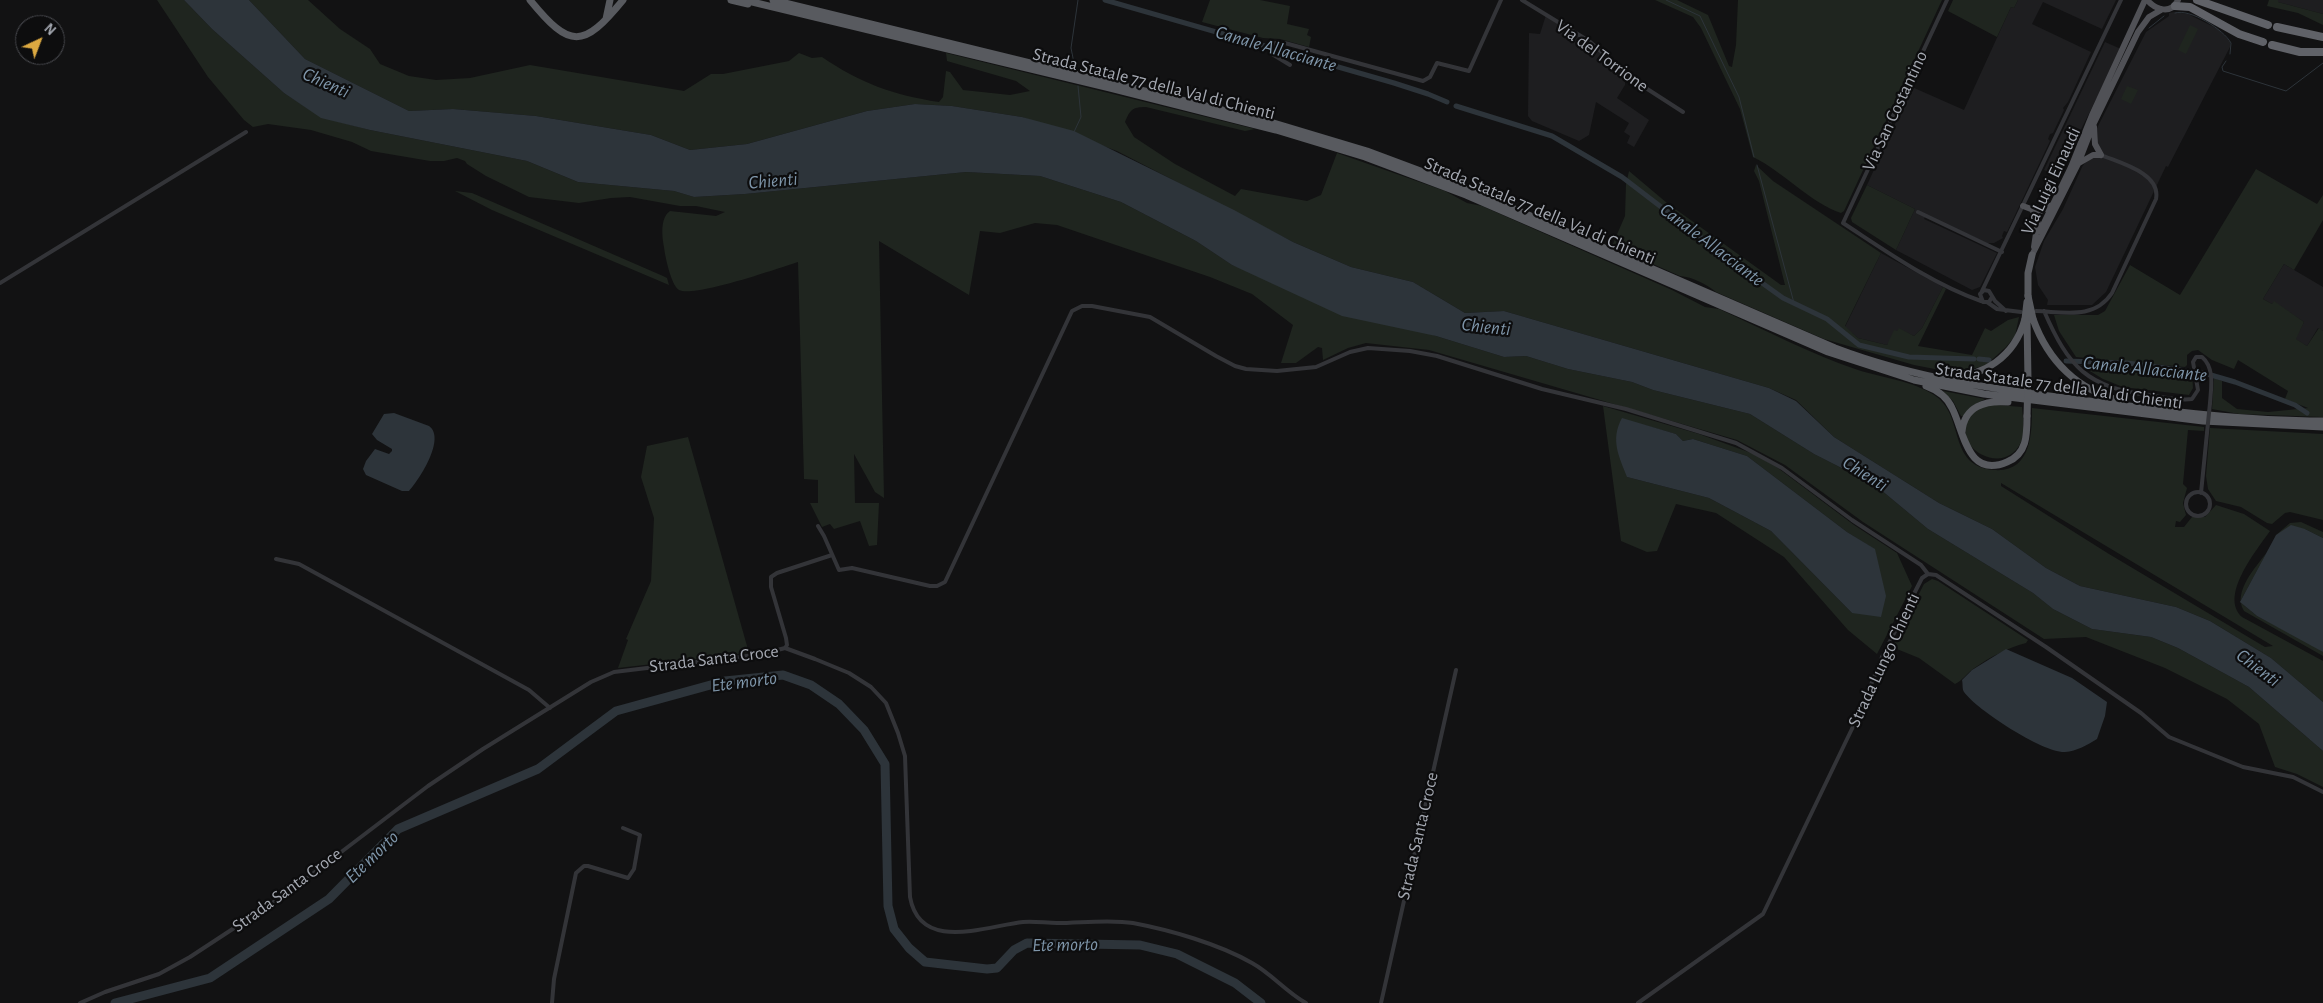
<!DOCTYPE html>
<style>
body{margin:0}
#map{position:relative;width:2323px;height:1003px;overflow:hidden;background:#121213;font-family:"Alegreya Sans",sans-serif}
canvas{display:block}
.north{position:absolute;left:15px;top:15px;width:50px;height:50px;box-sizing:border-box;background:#0d0d0e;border:1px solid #4a4b50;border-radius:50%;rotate:43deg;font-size:14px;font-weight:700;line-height:20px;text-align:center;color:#a5a9b2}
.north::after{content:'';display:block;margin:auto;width:18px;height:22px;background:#dca941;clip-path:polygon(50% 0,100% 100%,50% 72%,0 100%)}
</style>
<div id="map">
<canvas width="2323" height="1003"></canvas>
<div class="north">N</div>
</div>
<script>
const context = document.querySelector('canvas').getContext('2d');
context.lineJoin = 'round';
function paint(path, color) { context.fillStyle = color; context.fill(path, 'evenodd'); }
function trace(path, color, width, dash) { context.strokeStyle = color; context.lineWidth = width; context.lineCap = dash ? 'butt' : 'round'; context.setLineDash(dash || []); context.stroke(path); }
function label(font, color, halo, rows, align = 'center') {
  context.font = font + ' "Alegreya Sans",sans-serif'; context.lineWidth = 4.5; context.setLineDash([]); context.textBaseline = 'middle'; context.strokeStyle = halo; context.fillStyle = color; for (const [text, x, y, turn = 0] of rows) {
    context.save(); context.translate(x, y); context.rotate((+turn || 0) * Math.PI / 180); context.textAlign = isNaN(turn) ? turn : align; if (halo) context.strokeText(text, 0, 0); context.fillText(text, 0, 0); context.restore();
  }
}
paint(new Path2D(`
 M2018,0H2116L2102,29L2043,2L2032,24L2091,52L2068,102L2063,108L2064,110L2053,133L2050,134L2048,139L2050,141L2007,232L2004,231L2002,236L2003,238L1994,243H1987L1926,215L1924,219L1997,253L1980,287L1972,290L1896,250L1915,209L1867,185L1912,87L1964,110L2011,7L2014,8Z
 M2278,0H2323V14L2278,2Z
 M2174,12L2188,14L2218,29L2230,41V47L2168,167L2166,166L2106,292L2092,305H2047L2048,300L2038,285L2035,267L2044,241L2063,209L2082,167L2086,161L2094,157L2098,146L2097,128L2146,32L2169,16V13Z
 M1546,15L1589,41L1625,73V85L1617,98L1649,120L1634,147L1627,143L1630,136L1624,132L1629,123L1596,102L1589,135L1579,141L1532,121L1528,116L1529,33L1540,34Z
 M2105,42L2121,49L2058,176L2044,170Z
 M1881,253L1943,287L1922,328L1914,336L1899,329L1887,345L1858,338L1845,327Z
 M2284,264L2323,287V331L2318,328L2307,346L2295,339L2304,322L2274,302L2272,304L2263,299Z`), '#1e1e20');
paint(new Path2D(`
 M157,0H184L212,29L284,93L321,117L370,130L527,161L578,182L674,191L694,197L745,194L966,172L1040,176L1121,202L1196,241L1232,265L1436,336L1504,357L1526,356L1568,369L1632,382L1653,390L1750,414L1814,454L1875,485L1928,529L2033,593L2053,609L2092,629L2151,637L2178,648L2249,687L2323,751V787L2297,774L2275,767L2259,724L2227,699L2165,668L2086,637L2044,639L1863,522L1785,465L1737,440L1429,350L1366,343L1348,348L1323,360L1322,348L1318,347L1296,363H1281L1293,325L1252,294L1210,277L1057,225L1035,223L1000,233L980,231L969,295L879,241L884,498L875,492L854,454L855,503H879L877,545L869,546L860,521L834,529L830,524L822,527L810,503H818V480L804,479L798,262C779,268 694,298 679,290C671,285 665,256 664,247C662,236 660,218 670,211L716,216L725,212L696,206H680L630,197L611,198L579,203L529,197L486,176L467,164L465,161L457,158L444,161H430L371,151L352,142L311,130L268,124L253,127L244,120L208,77Z
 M249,0H308L340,29L370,49L380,64L409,76L436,80L470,78L530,65L684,91L711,74H723L789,61L799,53L812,58L822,57C860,83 893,95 939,102L943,97L946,71L950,72L963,90L1010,95L1030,91L1016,81L947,61L946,53L1255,129L1245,131L1146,107C1132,107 1130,110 1125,122L1134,137L1175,164L1235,196L1241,189L1307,201L1321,195L1337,153L1445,191L1467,203L1482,206L1672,290L1705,307L1719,309C1765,330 1811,354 1858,370C1883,378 1913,381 1934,395C1966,415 1946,466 1994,470C2031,473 2032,434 2032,408L2204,427V431L2188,430L2183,484L2187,488L2183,503L2186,515L2180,522L2176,521L2175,527H2184L2192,517H2205L2216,505L2244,514L2270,531C2256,551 2219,596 2242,617L2323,661V702L2271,658L2210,621L2176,607L2080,586L2046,568L1992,529L1939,503L1834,437L1796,400L1769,388L1504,311L1465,313L1413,282L1351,267L1293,242L1117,151L1022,117L952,106L915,104L867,111L747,144L690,150L651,135L536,116L453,109L409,111L305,59ZM2001,483L2273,646L2265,647L2109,554L2001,486Z
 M1210,0H1260L1290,6L1287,24L1309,29L1307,35L1311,37L1309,47L1280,39L1263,38L1202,22Z
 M1655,0H1677L1708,15L1729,66L1732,67L1736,45L1738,0H1942L1844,211L1841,213C1812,204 1781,170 1753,157L1740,109L1701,28L1693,17Z
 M1953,0H2018L2014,8L2011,7L1997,37L1948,11Z
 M2269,0H2278V2L2323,14V25L2298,13L2267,6Z
 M2190,25L2198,29L2186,54L2178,50Z
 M2127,86L2138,90L2131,104L2121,99Z
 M1756,165L1773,181L1881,253L1845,326L1858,338L1887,345L1894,330L1897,331L1899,328L1914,336L1922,328L1943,287L1946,289L1918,346L1972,355L1985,328L1991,331L2008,320L2019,317L2015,336L2006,347L1986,365L1969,370L1945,371L1914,365L1824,339L1716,292C1706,284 1693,277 1680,276L1612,246L1625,216L1626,184L1629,171L1667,203L1781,285H1785L1759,181L1754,171Z
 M2256,169L2317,204L2323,195V220L2294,270L2284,264L2263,299L2272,304L2274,301L2304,322L2296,339L2307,346L2319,328L2323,331V417L2239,414L2212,409L2214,378L2222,381V398L2237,409L2268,412L2308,408L2285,399L2288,391L2238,360L2234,369L2212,360L2198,350L2192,351L2187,355V365L2185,367L2076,357L2059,331L2054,315H2098L2105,311L2130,265L2180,295Z
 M1867,185L1915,209L1896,250L1852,222L1851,218Z
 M455,191L472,193L663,276L667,278L669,285L492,210Z
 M2080,365L2192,373L2193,388L2189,395L2123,387L2103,379Z
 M1943,391L1985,399L1972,406L1964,416H1961L1953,401Z
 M1984,404L2022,407C2023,418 2025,432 2021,442C2005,478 1949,448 1970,416C1973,412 1980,407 1984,404Z
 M1603,406L1699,434L1754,454L1778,468L1854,525L1897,553L1912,586L1877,654L1848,630L1784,557L1716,513L1676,504L1657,551L1647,552L1621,541ZM1644,425L1676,434L1683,441L1693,439L1747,456L1847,532L1874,549L1852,613L1771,531L1709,498L1627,477Z
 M2210,428L2323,434V520L2290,512L2285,513L2272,524L2267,523L2241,507L2216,501L2208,489L2206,476Z
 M688,437L749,653L618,668L628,640L626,639L651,581L654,518L641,477L647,446Z
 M2301,522L2323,532V538L2305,529L2276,535L2290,523Z
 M2267,552L2240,602L2257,616L2317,647L2323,652V656L2244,611C2232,592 2256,567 2267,552Z
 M1932,579L1938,581L2028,640L2026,643C2007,648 1990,657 1973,669C1966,674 1963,680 1955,684L1919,658L1892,647L1924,584Z`), '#1f251f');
paint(new Path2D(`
 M184,0H249L305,59L409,111L453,109L536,116L651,135L690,150L747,144L867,111L915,104L952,106L1022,117L1074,131L1234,210L1293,242L1351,267L1413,282L1465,313L1504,311L1769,388L1796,401L1834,437L1939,503L1992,529L2046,568L2080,586L2176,607L2210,621L2271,658L2323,702V751L2249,687L2178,648L2151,637L2092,629L2053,609L2033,593L1928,529L1875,485L1814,454L1750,414L1653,390L1632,382L1568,369L1526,356L1504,357L1436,336L1342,316L1232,265L1196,241L1121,202L1040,176L966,172L745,194L694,197L674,191L578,182L527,161L370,130L321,118L284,93L212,29Z
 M394,413L429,426C446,438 420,479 409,491H402L366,475L363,469L366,461L375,449L389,454L392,451V449L377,440L372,434L384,414Z
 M1622,418L1676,434L1683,441L1693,439L1747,456L1847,532L1875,549L1886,596L1881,617L1852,613L1771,531L1709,498L1627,477C1619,456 1610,440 1622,418Z
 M2291,525L2305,529L2323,538V652L2257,616L2240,602L2276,535Z
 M2006,649L2072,678L2107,702L2105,716L2097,739C2087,745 2077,751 2065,752C2043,753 1977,710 1964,692C1962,689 1963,684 1962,680L1972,670Z`), '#2d343a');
trace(new Path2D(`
 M1666,0L1700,16L1739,97L1754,157
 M2175,13C2190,8 2224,30 2231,43L2230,54
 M2149,28L2164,16
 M2226,61L2222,67L2223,71L2286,91L2323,63
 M1075,68L1071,48L1078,0
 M1074,132L1081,117L1078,86
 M1757,165L1794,303`), '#2d343a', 1);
trace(new Path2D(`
 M1105,0L1394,83L1428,94L1447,102
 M1456,106L1552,136L1622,177L1737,265L1783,298L1827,319L1859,345L1909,357L1974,359
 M1979,359L1989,360
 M2066,361L2127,363L2204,373L2235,382L2295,405L2307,413`), '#2d343a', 5);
trace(new Path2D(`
 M115,1003L210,978L329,899L398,829L538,769L616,711L725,681L783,675L811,685L839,704L864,730L885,764L888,906L894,929L909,948L925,962L987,969L997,968L1014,950L1027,943L1140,945L1177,954L1235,983L1261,1003`), '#2d343a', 9);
trace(new Path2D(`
 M1522,0L1589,41L1638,83L1683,112
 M1947,0L1843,223C1886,251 1932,284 1981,301
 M1290,65L1272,54L1271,48L1275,43H1285L1423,81L1430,77L1437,63L1469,71L1501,0
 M1918,212L2002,252
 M0,283L246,132
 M1982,291L2121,0
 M1992,297L1989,302H1983L1980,294L1984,290L1989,291L1995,301L2006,311
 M1987,302L1997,309L2021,312
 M2036,311C2065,312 2094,320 2112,293L2156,199C2161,173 2120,163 2101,155
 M2044,311C2069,368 2087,387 2149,395C2162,397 2179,401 2192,399L2198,390L2193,362L2196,357H2202C2215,368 2211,388 2210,403
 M2186 504a12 12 0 1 1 24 0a12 12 0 1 1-24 0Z
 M2201,493L2207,433
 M818,526L824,536L839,570L852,568L930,586H937L945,582L1072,311L1082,306H1092L1150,317L1216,356L1235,366L1246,369L1277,371L1316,367L1350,352L1368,348L1410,351L1437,356L1542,389L1626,409L1736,443L1782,468L1852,520L1921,565L1928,574
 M276,559L299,564L529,690L550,708
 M785,648L787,645L786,638L771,587V577L777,573L832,555
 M80,1003L105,992L159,974L190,957L286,894L428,786L483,749L591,682L614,672L763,654L785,648L815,659L849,673L871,687L886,703L898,733L905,756L910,897C920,953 986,926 1023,922C1034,921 1046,923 1057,923C1080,923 1110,919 1133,923C1170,930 1219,944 1252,963C1272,974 1286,992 1306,1003
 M552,1003L554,979L576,873L584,866H588L628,878L634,869L640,835L623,828
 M1381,1003L1456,670
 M1638,1003L1763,914L1861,710L1882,657L1922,578L1928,574L1936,575L2046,647L2141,713L2169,737L2243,767L2293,777L2323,792`), '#333438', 4);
trace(new Path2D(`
 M2147,0C2156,10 2171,15 2178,0
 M2094,127L2095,144L2101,155
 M2079,163L2093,155H2101
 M2023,206L2039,212L2050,206
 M2033,211L2038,220L2034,247
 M2040,231L2071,167L2092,115L2145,0
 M2032,255L2078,164L2094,123L2138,32L2149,17L2161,10`), '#505156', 6);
trace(new Path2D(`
 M530,0C570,49 583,49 623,0
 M731,0L748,4
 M744,0L1110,88L1276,130L1365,157L1466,195L1828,352L1914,380L1984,394L2203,421L2323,427
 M773,0L1267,121L1367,151L1466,188L1835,348C1919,380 2001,390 2089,401C2167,411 2245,421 2323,421
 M606,19L610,0
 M2028,296V273L2032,255
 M2027,319L2028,380
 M2033,319C2048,361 2078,391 2122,401
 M1945,376C1983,379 2015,356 2025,319
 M1926,386C1937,390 1947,397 1952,408C1964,431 1967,479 2007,462C2027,454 2027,435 2027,416
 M1962,432C1964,406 1986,400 2008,402`), '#585a5f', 7);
trace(new Path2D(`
 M2197,0L2268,25
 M2175,6L2190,7L2239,34L2263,42
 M2277,27L2323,37
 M2272,45L2300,52H2323`), '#606268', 8);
trace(new Path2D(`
 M2207,433L2210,403`), '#333438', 4);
trace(new Path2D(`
 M2028,296L2033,319
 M2025,319L2027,302
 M2027,416L2028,380`), '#585a5f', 7);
label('18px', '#a5a9b2', '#0d0d0e', [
 ["Via del Torrione",1602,56,36],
 ["Strada Statale 77 della Val di Chienti",1154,84,14],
 ["Via San Costantino",1895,111,-65],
 ["Via Luigi Einaudi",2051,181,-65],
 ["Strada Statale 77 della Val di Chienti",1540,211,23],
 ["Strada Statale 77 della Val di Chienti",2059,386,8],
 ["Strada Santa Croce",714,659,-7],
 ["Strada Lungo Chienti",1884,660,-65],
 ["Strada Santa Croce",1418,836,-77],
 ["Strada Santa Croce",287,890,-36]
]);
label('italic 19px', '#7f96aa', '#0d0d0e', [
 ["Canale Allacciante",1276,49,16],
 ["Chienti",326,83,24],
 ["Chienti",773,181,-5],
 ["Canale Allacciante",1712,245,37],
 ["Chienti",1486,327,6],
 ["Canale Allacciante",2145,369,6],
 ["Chienti",1865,474,32],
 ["Chienti",2258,668,37],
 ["Ete morto",744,682,-7],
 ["Ete morto",372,857,-44],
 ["Ete morto",1065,945,-1]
]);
</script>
